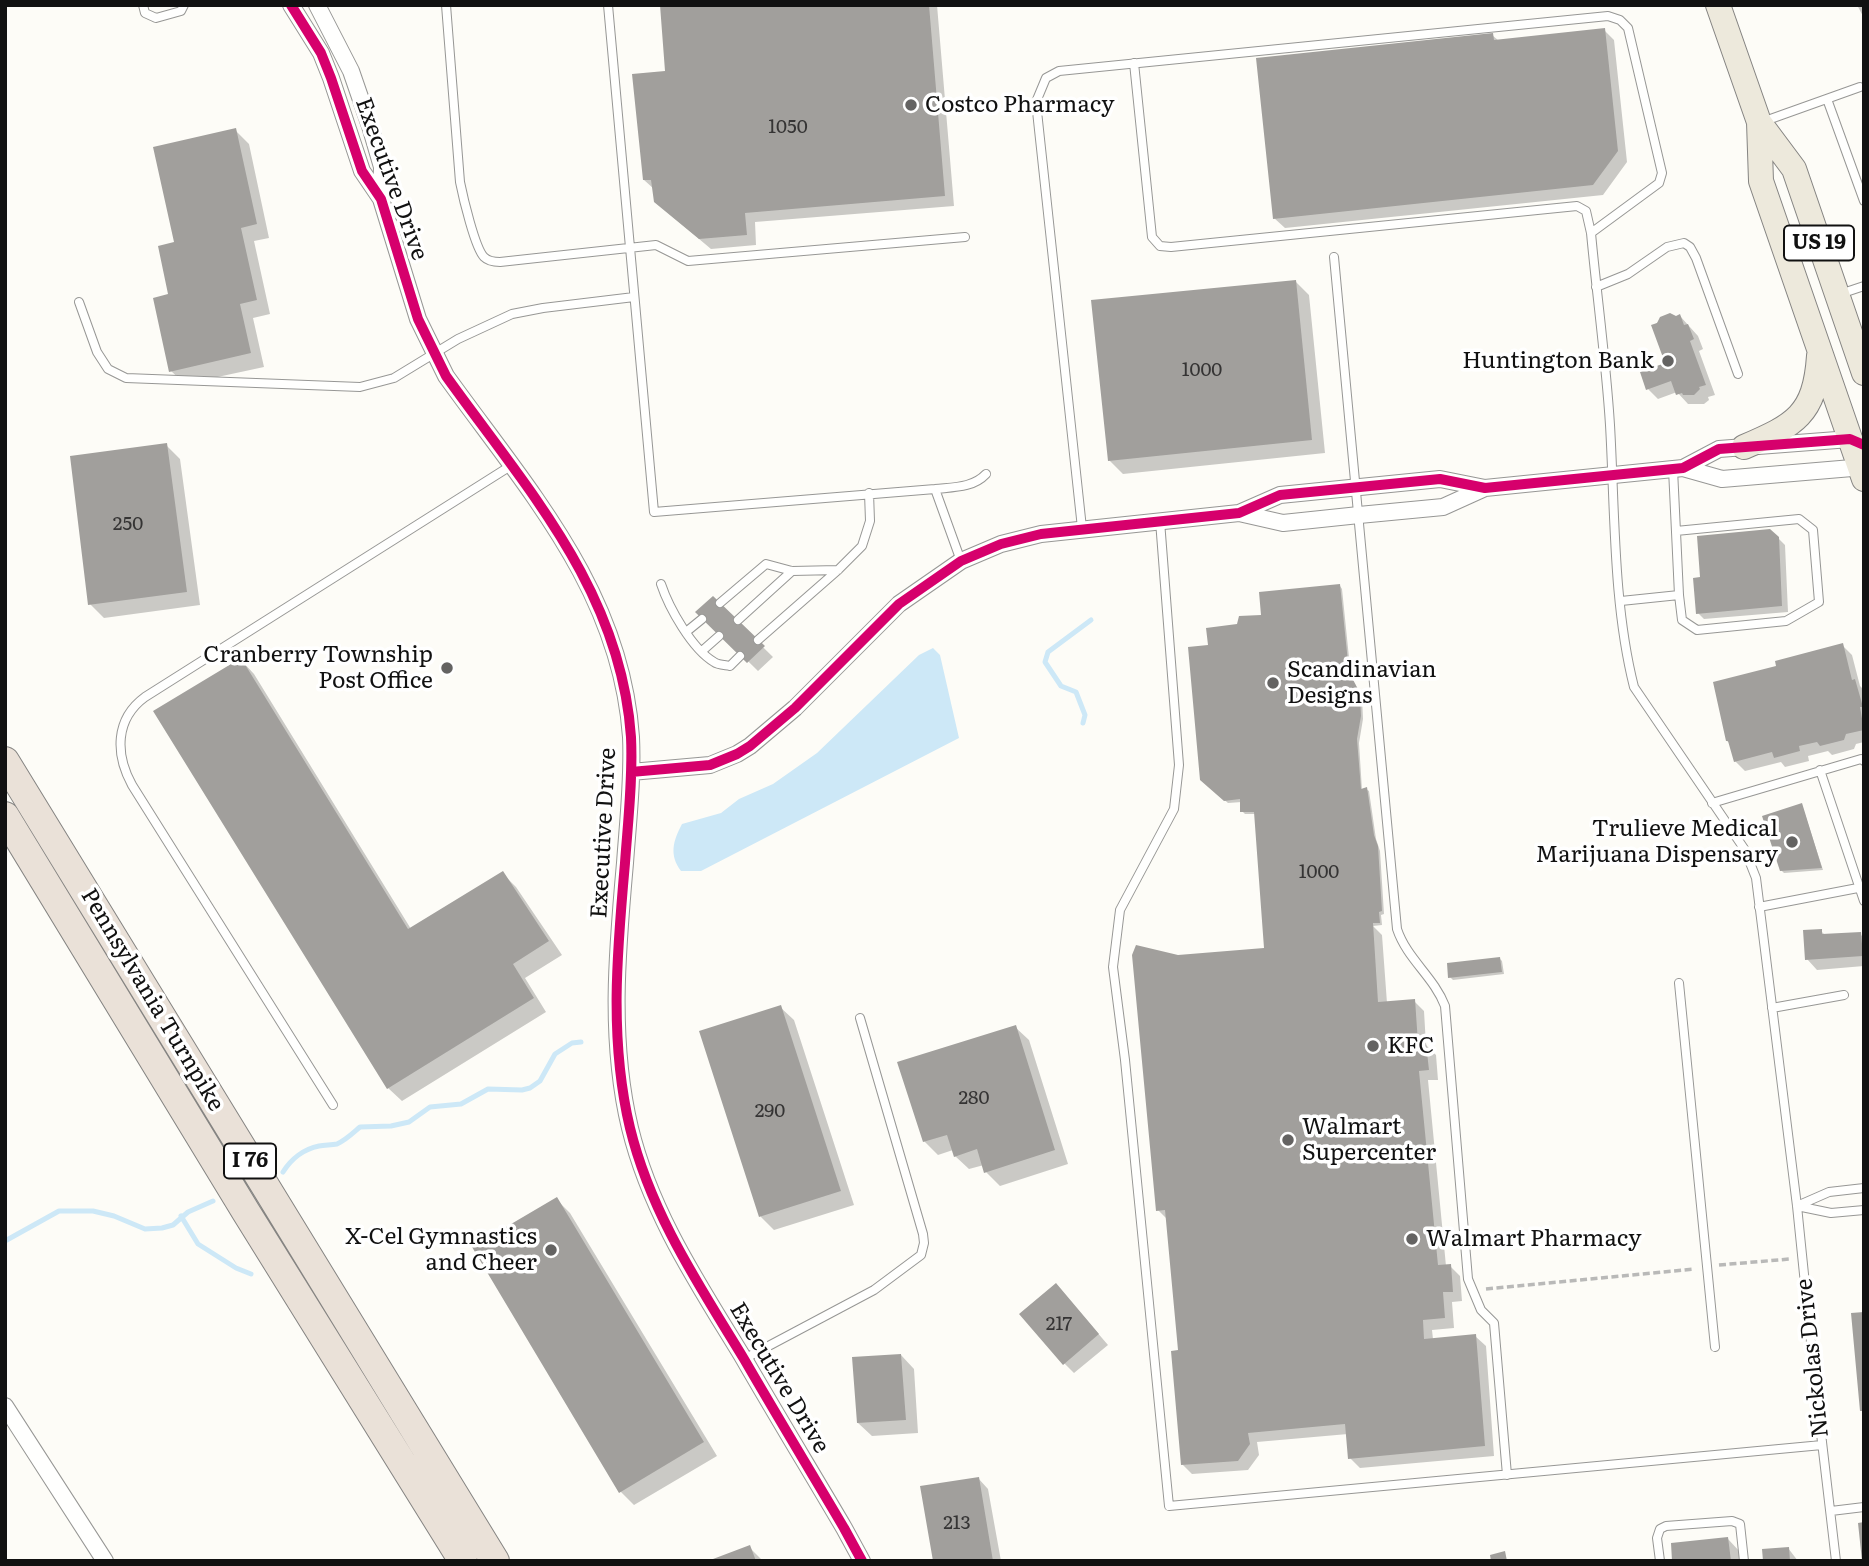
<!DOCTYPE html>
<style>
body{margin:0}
#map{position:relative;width:1869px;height:1566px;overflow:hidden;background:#fdfcf7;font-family:Literata,serif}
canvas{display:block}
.frame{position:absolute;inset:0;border:7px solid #111;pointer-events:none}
</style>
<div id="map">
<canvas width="1869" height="1566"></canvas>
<div class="frame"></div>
</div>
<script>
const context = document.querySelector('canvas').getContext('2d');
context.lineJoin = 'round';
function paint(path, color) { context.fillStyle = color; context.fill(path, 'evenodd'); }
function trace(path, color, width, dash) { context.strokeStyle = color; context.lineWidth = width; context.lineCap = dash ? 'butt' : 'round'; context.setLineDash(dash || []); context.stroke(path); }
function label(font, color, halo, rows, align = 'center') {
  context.font = font + ' Literata,serif'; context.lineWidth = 7; context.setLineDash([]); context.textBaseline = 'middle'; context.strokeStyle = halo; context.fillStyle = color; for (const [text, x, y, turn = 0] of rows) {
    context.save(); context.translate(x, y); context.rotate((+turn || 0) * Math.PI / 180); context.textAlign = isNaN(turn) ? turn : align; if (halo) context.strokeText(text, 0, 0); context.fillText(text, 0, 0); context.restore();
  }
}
paint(new Path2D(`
 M933,648L940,655L959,738L701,871H681C669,855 673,841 682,824L721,813L739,799L773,784L817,753L919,655Z`), '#cde8f7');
paint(new Path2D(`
 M661,5H937L954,206L755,222L756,245L711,249L655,202L654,189L644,180L667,73Z
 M1857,5H1864V18Z
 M1604,30L1614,40L1627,162L1603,195L1285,228L1274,218L1492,35L1499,41Z
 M235,130L249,144L269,238L254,241L270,314L253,318L264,367L185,384L171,371V295Z
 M1296,282L1309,295L1325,453L1123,474L1109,460Z
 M1666,316H1680L1698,336L1703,349L1699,351L1715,395L1708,397L1709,400L1704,404H1688L1677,392L1658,399L1648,389L1667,364L1653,326Z
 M166,445L180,459L200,605L104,618L90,604Z
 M1778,538L1785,545L1788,612L1704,619L1698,613L1702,579Z
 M1340,586L1342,589L1351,677L1362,697L1363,719L1359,743L1362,790L1366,789L1369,791L1376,839L1380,851L1384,914L1381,915L1382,925L1373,926L1382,935L1387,1003L1414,1001L1424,1011L1426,1045L1436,1055L1438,1080H1428L1446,1266H1450L1460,1276L1462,1301L1452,1302L1454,1328L1432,1330L1433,1339L1475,1336L1486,1346L1494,1456L1360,1468L1350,1458L1348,1434L1257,1442L1259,1455L1248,1470L1192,1474L1182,1464L1180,1352L1168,1220L1158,1210L1178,957L1266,949L1256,814H1245L1242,811V802L1228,803L1201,780L1210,647L1239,626Z
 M713,598L773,657L758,671L698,612Z
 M1842,645L1852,655L1860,686L1864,690V742L1856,744L1854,749L1832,755L1828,751L1808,756L1809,761L1785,767L1781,762L1745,771L1735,761L1731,744L1727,741L1778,667Z
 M241,660L254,674L411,929L503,874L516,887L562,955L525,978L546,1012L402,1101L388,1088Z
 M1802,805L1823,870L1784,873L1781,870Z
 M1821,931L1826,936L1860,934L1864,938V966L1817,970L1807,959Z
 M1500,959L1502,961L1504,974L1453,980L1450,977Z
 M780,1007L794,1020L854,1205L774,1230L761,1217L701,1032Z
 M1015,1027L1029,1040L1068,1164L1000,1186L986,1172L984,1165L969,1169L955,1156L953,1150L938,1155L924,1141Z
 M556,1199L570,1213L717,1456L634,1505L621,1492Z
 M1066,1296L1108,1345L1074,1373L1064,1363Z
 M901,1355L914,1369L918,1433L872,1436L858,1423Z
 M978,1478L988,1489L1001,1561H934Z
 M1728,1539L1741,1553L1742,1561H1674Z
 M749,1547L763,1561H716Z
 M1788,1548L1798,1561H1765Z`), '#0003');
trace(new Path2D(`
 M1083,723L1085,715L1076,692L1061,686L1045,662L1048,652L1091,620
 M283,1172C291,1159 304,1149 319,1146C325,1145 331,1145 337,1144C346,1140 353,1133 360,1127L391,1126L409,1122L430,1107L461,1104L488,1089L522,1090L530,1088L540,1081L555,1054L572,1043L581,1042
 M181,1216L198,1244L236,1268L251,1274
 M5,1241L59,1211H93L114,1216L145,1229L162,1228L173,1225L188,1212L213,1201`), '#cde8f7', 5);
paint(new Path2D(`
 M660,5H929L945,196L745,213L747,235L699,239L654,202L651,180H643L632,74L665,71Z
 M1605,28L1618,151L1593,185L1273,219L1256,58L1493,33L1494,40Z
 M236,128L257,224L241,228L257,300L240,304L251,353L169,372L153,298L168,294L158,246L174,242L153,147Z
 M1296,280L1312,440L1108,461L1091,300Z
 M1670,313L1676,316L1680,314L1684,325L1688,324L1694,339L1690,341L1706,385L1699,387L1700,389L1694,395H1683L1682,393L1676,395L1671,381L1646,390L1640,372L1665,363L1651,325L1657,323L1660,317Z
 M167,443L187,592L88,605L70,456Z
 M1770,529L1779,537L1782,606L1696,614L1693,578L1700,577L1697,536Z
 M1340,584L1349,672L1360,693L1361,716L1357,739L1361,789L1367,787L1374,835L1378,846L1382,911L1379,912L1380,923H1373L1378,1002L1415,999L1418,1043H1426L1429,1070L1419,1071L1438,1265L1451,1264L1453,1292H1443L1445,1318L1423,1320L1424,1339L1476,1334L1485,1446L1348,1459L1345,1424L1248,1433L1250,1444L1238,1461L1181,1465L1171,1351L1178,1350L1165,1210L1156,1211L1132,955L1136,945L1178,955L1264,948L1254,812H1240V799L1224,801L1200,780L1188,647L1208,645L1206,628L1237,624L1239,616L1261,615L1259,592Z
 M713,596L765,646L747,663L695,612Z
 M1843,643L1852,680L1855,679L1863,707H1860L1864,730L1846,734L1844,740L1820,746L1817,742L1799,746L1800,751L1774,758L1772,752L1734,762L1728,741H1726L1713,682L1776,666L1775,661Z
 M241,658L408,929L503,871L549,941L513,964L534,998L387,1089L153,711Z
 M1802,803L1822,868L1780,871L1762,816Z
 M1822,929V934L1861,932L1863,956L1805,960L1803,930Z
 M1500,957L1502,972L1448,978L1447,963Z
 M781,1005L841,1191L759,1217L699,1031Z
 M1016,1025L1055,1150L984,1173L977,1149L954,1157L947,1135L923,1142L897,1062Z
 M557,1197L704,1442L619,1493L472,1247Z
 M1056,1283L1099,1334L1063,1365L1019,1314Z
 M1864,1312V1411H1860L1851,1313Z
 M901,1354L906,1420L857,1423L852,1357Z
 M979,1477L993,1561H933L920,1486Z
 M1864,1522V1561H1862L1858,1523Z
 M1728,1537L1731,1561H1672L1671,1543Z
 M750,1545L756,1561H714L713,1559Z
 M1789,1547L1790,1561H1763L1762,1549Z
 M1505,1551L1507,1561H1491L1490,1555Z`), '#a19f9c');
const lane = new Path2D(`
 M143,5L145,13L156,18L181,11L184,5
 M446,5L460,182C463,197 475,248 484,257C488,261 494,262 500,262L656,245L688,261L965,237
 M608,5L654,512L935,489C953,487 973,488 986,474
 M1134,63L1152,237L1160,246L1171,247L1577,206L1586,211L1591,233C1597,297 1606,361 1610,425C1615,511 1613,604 1634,687L1745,850L1756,878L1797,1206L1816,1391L1836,1561
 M1827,99L1864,201
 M1762,122L1860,87
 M1334,257L1397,929C1407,959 1434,977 1445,1006L1468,1279L1481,1310L1494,1323L1507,1475
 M1596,287L1628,274L1667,247L1684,243L1690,247L1696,258L1738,374
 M1840,294L1864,286
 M79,302L97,352L108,369L126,378L360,387L394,378L458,339L512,314L543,308L634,297
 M935,489L961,561
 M1160,521L1179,765L1174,809L1120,910L1113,967L1125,1060L1169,1506L1822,1445
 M1082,528L1036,102L1046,78L1059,71L1608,16L1620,20L1628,28L1662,173L1659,183L1591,233
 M1676,531L1799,519L1813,530L1819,602L1786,621L1697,630L1682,620L1679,595
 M661,584C669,608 692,649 714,662C718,665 725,665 730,666L740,656
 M1621,601L1679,595L1673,469
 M720,603L766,564L792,571L838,570
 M738,620L792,571
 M686,632L702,619
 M758,640L838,570L862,546L870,521L869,493
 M702,651L719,636
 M1820,770L1864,901
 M1712,803L1861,759L1864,761
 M1759,907L1863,887
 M1679,983L1715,1347
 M1772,1008L1844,995
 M333,1105L132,785C115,754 115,719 145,697L512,465
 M1797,1206L1829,1192L1864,1188
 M1797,1206L1831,1213L1864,1210
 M744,1359L874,1290L921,1255L924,1243L923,1234L860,1018
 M1831,1511L1864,1507
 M1660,1561L1657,1538L1660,1529L1666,1526L1732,1521L1740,1524L1744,1561`);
const street = new Path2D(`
 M291,5L321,53L331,78L362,171L381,199L418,319L446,376C527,489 621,591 631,737C633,778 628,821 625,863C617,952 609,1040 630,1128C651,1214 699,1285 744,1359C777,1416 811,1472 844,1528L862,1561
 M317,5L351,71L370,126L382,167L381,199
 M1683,468L1722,479L1864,467
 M1239,513L1283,523L1359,515L1443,507L1485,488
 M631,772L710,765L737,754L750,746L795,708L899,604L961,561L1001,544L1041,534L1239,513L1280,495L1440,479L1485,488L1683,468L1719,449L1850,439L1857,442
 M5,1406L105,1561`);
const primary = new Path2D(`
 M1718,5L1759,122L1794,169L1864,373
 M1759,122L1761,181L1864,479
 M1744,447C1795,425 1815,415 1819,356`);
const highway = new Path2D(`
 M5,761L495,1561
 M5,816L246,1212L463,1561`);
trace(lane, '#979795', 10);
trace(street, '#979795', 18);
trace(primary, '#858482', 26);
trace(highway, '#858482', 30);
trace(new Path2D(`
 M1719,1265L1790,1259
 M1486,1289L1694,1269`), '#b9b9b8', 3.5, [7, 3.5]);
trace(lane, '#fffffe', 8);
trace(street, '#fffffe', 16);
trace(primary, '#ede9dc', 24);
trace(highway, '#eae1d8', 28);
trace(new Path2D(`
 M291,5L321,53L331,78L362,171L381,199L418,319L446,376C527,489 621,591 631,737C633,778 628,821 625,863C617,952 609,1040 630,1128C651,1214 699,1285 744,1359C777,1416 811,1472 844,1528L862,1561
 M631,772L710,765L737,754L750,746L795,708L899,604L961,561L1001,544L1041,534L1239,513L1280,495L1440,479L1485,488L1683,468L1719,449L1850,439L1864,445`), '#d6006c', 10);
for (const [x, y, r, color] of [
 [911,105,7,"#646362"],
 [1668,361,7,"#646362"],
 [447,668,7,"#646362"],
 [1273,683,7,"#646362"],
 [1792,842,7,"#646362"],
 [1373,1046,7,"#646362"],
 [1288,1140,7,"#646362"],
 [1412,1239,7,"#646362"],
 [551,1250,7,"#646362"]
]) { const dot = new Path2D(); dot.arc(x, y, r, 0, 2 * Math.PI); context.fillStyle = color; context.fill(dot); trace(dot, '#fff', 2.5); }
label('19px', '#353434', null, [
 ["1050",788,127],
 ["1000",1202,370],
 ["250",128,524],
 ["1000",1319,872],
 ["280",974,1098],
 ["290",770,1111],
 ["217",1059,1324],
 ["213",957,1523]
]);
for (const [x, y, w] of [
 [1819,243,70],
 [250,1161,52]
]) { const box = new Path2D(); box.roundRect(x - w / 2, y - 17.5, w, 35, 5); context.fillStyle = '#fff'; context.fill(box); trace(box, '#111', 2); }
label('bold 21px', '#111', null, [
 ["US 19",1819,243],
 ["I 76",250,1161]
]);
label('23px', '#111', '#fff', [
 ["Costco Pharmacy",925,105],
 ["Huntington Bank",1654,361,"right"],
 ["Cranberry Township",433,655,"right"],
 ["Post Office",433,681,"right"],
 ["Scandinavian",1287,670],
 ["Designs",1287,696],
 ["Trulieve Medical",1778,829,"right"],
 ["Marijuana Dispensary",1778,855,"right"],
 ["KFC",1387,1046],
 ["Walmart",1302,1127],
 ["Supercenter",1302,1153],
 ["X-Cel Gymnastics",537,1237,"right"],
 ["and Cheer",537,1263,"right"],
 ["Walmart Pharmacy",1426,1239]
], 'left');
label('23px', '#111', '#fff', [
 ["Executive Drive",391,179,70],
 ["Executive Drive",604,833,-87],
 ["Pennsylvania Turnpike",152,1000,59],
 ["Nickolas Drive",1813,1358,-96],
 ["Executive Drive",779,1378,59]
]);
</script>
